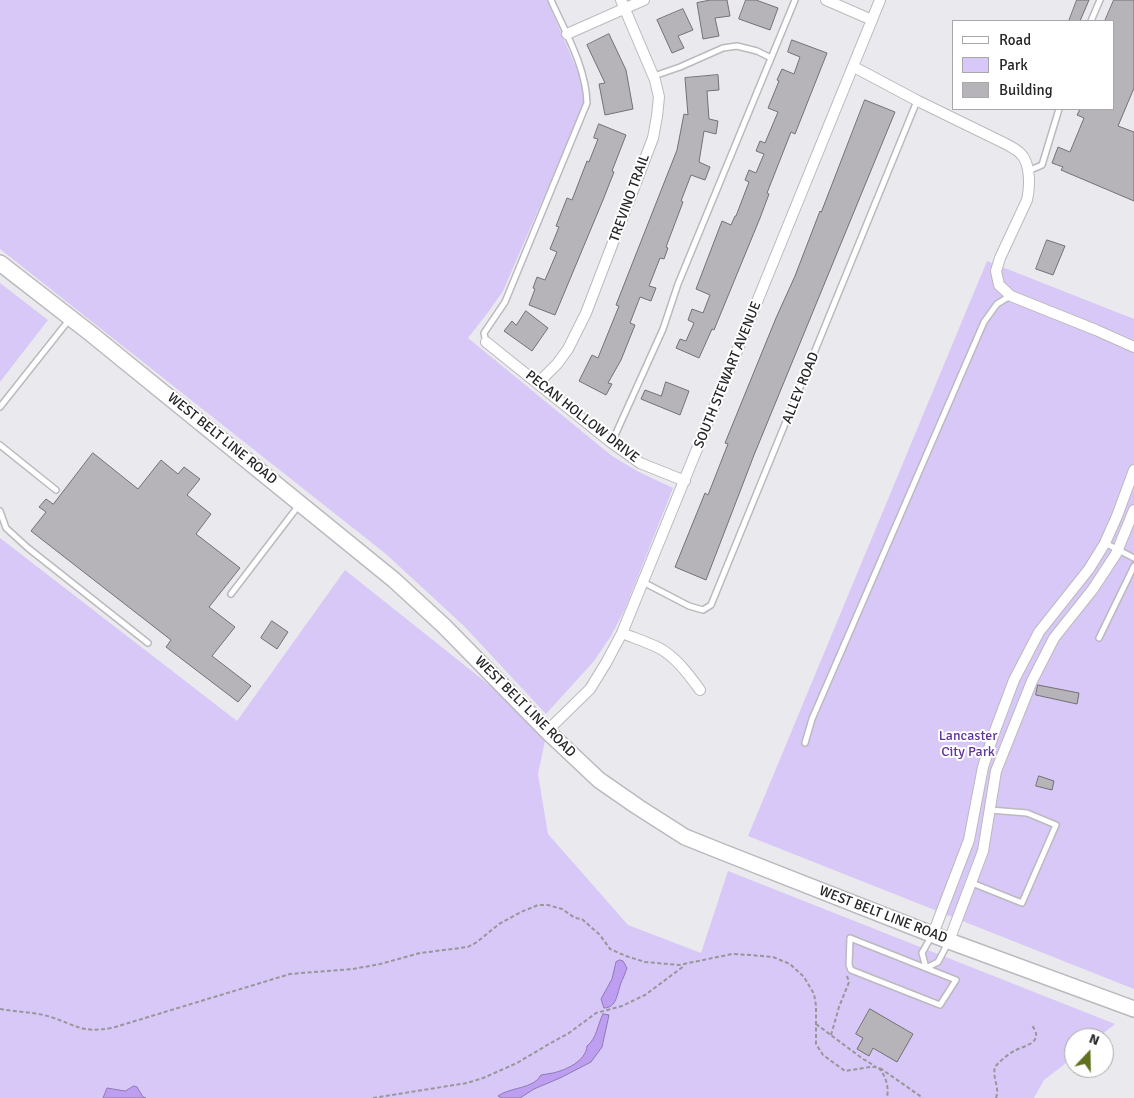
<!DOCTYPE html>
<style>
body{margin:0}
#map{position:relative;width:1134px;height:1098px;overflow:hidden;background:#eae9ed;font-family:Signika,sans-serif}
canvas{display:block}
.legend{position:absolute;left:952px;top:20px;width:162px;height:90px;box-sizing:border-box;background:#fff;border:1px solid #a8a8a9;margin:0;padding:6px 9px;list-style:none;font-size:15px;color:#262527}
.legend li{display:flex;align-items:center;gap:10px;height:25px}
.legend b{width:25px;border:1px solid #a8a8a9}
.north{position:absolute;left:1064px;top:1028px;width:50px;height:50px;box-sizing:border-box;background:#fff;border:1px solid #a8a8a9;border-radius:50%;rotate:21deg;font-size:14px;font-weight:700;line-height:20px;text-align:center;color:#262527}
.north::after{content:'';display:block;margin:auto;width:18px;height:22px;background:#5f711e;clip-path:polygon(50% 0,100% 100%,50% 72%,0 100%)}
</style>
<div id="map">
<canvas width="1134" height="1098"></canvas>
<ul class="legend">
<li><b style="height:6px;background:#fff"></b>Road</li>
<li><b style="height:14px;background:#d8c8f7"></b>Park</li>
<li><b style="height:14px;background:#b6b4b8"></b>Building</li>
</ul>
<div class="north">N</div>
</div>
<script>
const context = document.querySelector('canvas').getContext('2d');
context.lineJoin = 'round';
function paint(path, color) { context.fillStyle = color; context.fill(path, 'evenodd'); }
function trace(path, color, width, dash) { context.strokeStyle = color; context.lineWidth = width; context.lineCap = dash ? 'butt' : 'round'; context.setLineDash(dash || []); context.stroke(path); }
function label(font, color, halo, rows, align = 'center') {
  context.font = font + ' Signika,sans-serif'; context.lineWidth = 4; context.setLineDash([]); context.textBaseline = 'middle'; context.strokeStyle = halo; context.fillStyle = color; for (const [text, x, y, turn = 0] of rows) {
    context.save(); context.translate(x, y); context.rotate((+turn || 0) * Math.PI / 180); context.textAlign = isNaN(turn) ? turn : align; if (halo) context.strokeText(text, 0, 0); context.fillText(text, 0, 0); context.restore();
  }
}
paint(new Path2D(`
 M0,0H547L584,86V104L503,291L489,311L468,338L612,456L639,472L673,488L625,609L611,636L594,661L546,714L464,626L386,554L0,249Z
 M987,261L1134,319V989L748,836Z
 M0,283L48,320L0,382Z
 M0,538L237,721L345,570L547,731L538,774L548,834L628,925L701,953L728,871L1115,1024L1097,1038H1074V1057L1044,1080L1034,1098H0Z`), '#d8c8f7');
const water = new Path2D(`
 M620,960L623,961L627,968C625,974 623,978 621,983C617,993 617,1008 604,1008L601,999L612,979L616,962Z
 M603,1014L609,1015L602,1047L591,1062L560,1078L534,1089L520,1098H502L498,1096C510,1087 534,1089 541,1075C545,1074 549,1074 553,1073C566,1070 586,1061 587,1046C597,1038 597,1026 603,1014Z
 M134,1086L137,1087L143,1097L146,1098H103L107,1088L125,1091Z`);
paint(water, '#bd9ef1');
trace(water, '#907ab4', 1);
const building = new Path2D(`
 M711,0H727L730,16L715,18L719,36L703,39L697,3Z
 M746,0H756L778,8L770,30L739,19Z
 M1077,0H1089L1080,21H1069Z
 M1114,0H1134V88L1118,126L1134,132V201L1061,170L1063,167L1052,163L1058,147L1070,152L1084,118L1077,115L1080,109H1113V21H1105Z
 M683,9L693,30L678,36L684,48L672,53L657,20Z
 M609,34L626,70L633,109L605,115L599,84L605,83L587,45Z
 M792,40L827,53L795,134L791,132L767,193L769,194L760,218L714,330L712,329L699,358L676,348L680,339L686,341L694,323L688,320L692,309L703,313L710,295L696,289L722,221L731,225L735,216H736L749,182L745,180L749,170L756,173L764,154L756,151L760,141L765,143L778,112L768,108L779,81L777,80L782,69L794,74L800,57L788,52Z
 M718,75L719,90L707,91L709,119L718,121L716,134L704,131L699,162L710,167L705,180L691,175L681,201L683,202L666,247L668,248L664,259L660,258L649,286L656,288L651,301L640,297L630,323L635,325L621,360L608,383L612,384L606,395L579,381L592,355L598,358L619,306L616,305L677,150L684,114L688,115L685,78Z
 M865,100L895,112L754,455L706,580L675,567L705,493L708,495L728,444L725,443L776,318L795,276L820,211L821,212Z
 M599,124L626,135L612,171L614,172L603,200L555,315L529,305L535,289L533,288L537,277L545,280L557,252L550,249L559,227L556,226L567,198L572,200L587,161L589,162L598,139L594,138Z
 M1047,240L1065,246L1053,275L1036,269Z
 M526,311L548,328L532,351L504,331L512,321L516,325Z
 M666,382L689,391L680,415L641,399L645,390L661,396Z
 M93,453L138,489L161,460L178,474L184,467L200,479L187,495L211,514L196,534L240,568L209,607L235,627L212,656L251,686L238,702L166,647L171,640L31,531L46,512L39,507L46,499L53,504Z
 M272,621L288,632L277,649L261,638Z
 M1038,685L1079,693L1077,704L1036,695Z
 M1039,776L1054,781L1052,790L1036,786Z
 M870,1009L913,1034L897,1062L873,1048L869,1056L857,1049L863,1038L856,1034Z`);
paint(building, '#b6b4b8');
trace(building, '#727175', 1);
const lane = new Path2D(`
 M1091,21L1100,0
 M654,76L680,67L723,48L737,46L757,51L771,58
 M1028,171L1042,165L1059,109
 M486,342L484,333L505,302L587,103C586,67 565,32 551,0
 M0,407L69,320
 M612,442L663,329L678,284L795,0
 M0,445L56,490
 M0,511L6,528L28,548L148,643
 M1105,543L1134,558
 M643,582L689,606L703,610L711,605L917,101
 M231,594L299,505
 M1099,638L1134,566
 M805,743L812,719L984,322L997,304L1010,296
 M972,883L1022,903L1056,825L1027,813L990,810
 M931,937L922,953L926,968L938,962L948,943
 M850,938L956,980L940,1005L851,970L849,965Z`);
const street = new Path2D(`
 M826,0L872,20
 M567,34L644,0
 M854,67L918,101L1006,144C1011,147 1016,149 1020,153C1031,163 1030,187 1027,200L1000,258L996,271L999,285L1011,296L1096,330L1134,347
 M486,342L612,443L640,463L685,481
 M538,383L557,364L568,349L586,313L653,138L657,116L659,97L655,80L621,0
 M622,633C634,638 647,642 659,648C676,657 689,675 700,690
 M547,731L590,689L606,663L622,633L880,0
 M933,934L969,840L983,767L993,736L1014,680L1039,632L1089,569L1105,543L1117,516L1134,470
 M949,941L983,851L996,771L1032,681L1054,638L1093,589L1116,554L1134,510`);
const primary = new Path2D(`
 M0,263L90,333L394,580L444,626L547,731L599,780L638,807L685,837L720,851L949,941L1134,1009`);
trace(lane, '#bbb9be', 8);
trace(street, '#bbb9be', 12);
trace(primary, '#bbb9be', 18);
trace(new Path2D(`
 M0,1009C17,1012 35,1012 51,1017C78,1026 81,1033 112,1028L290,974L353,969L380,964L420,953L468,947L477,942L499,924L521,912L538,905H548L562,909L575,918L582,919L600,935L610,949L626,956L645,962L679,965L732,954L750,955L773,957L790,964L804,977L814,994L816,1006V1044L823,1055L845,1071L870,1067H878C886,1076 889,1086 887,1098
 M816,1024L863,1059L875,1066
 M831,1035L839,1007L849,982L847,976
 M880,1068L923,1098
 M373,1098L467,1083L483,1078L517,1063L549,1044L569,1033L596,1013L622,1006L645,995L684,966
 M996,1098C1000,1087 992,1078 995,1067C1000,1061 1007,1055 1014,1051C1025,1045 1046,1043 1031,1024`), '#979699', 2, [4, 2.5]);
trace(lane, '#fff', 5);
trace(street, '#fff', 10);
trace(primary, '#fff', 15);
label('14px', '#262527', '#fff', [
 ["TREVINO TRAIL",630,198,-70],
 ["SOUTH STEWART AVENUE",728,375,-68],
 ["ALLEY ROAD",801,388,-68],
 ["PECAN HOLLOW DRIVE",582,417,38],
 ["WEST BELT LINE ROAD",222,439,39],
 ["WEST BELT LINE ROAD",525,707,45],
 ["WEST BELT LINE ROAD",883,915,21]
]);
label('14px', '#603595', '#fff', [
 ["Lancaster",968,736],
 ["City Park",968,752]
]);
</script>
